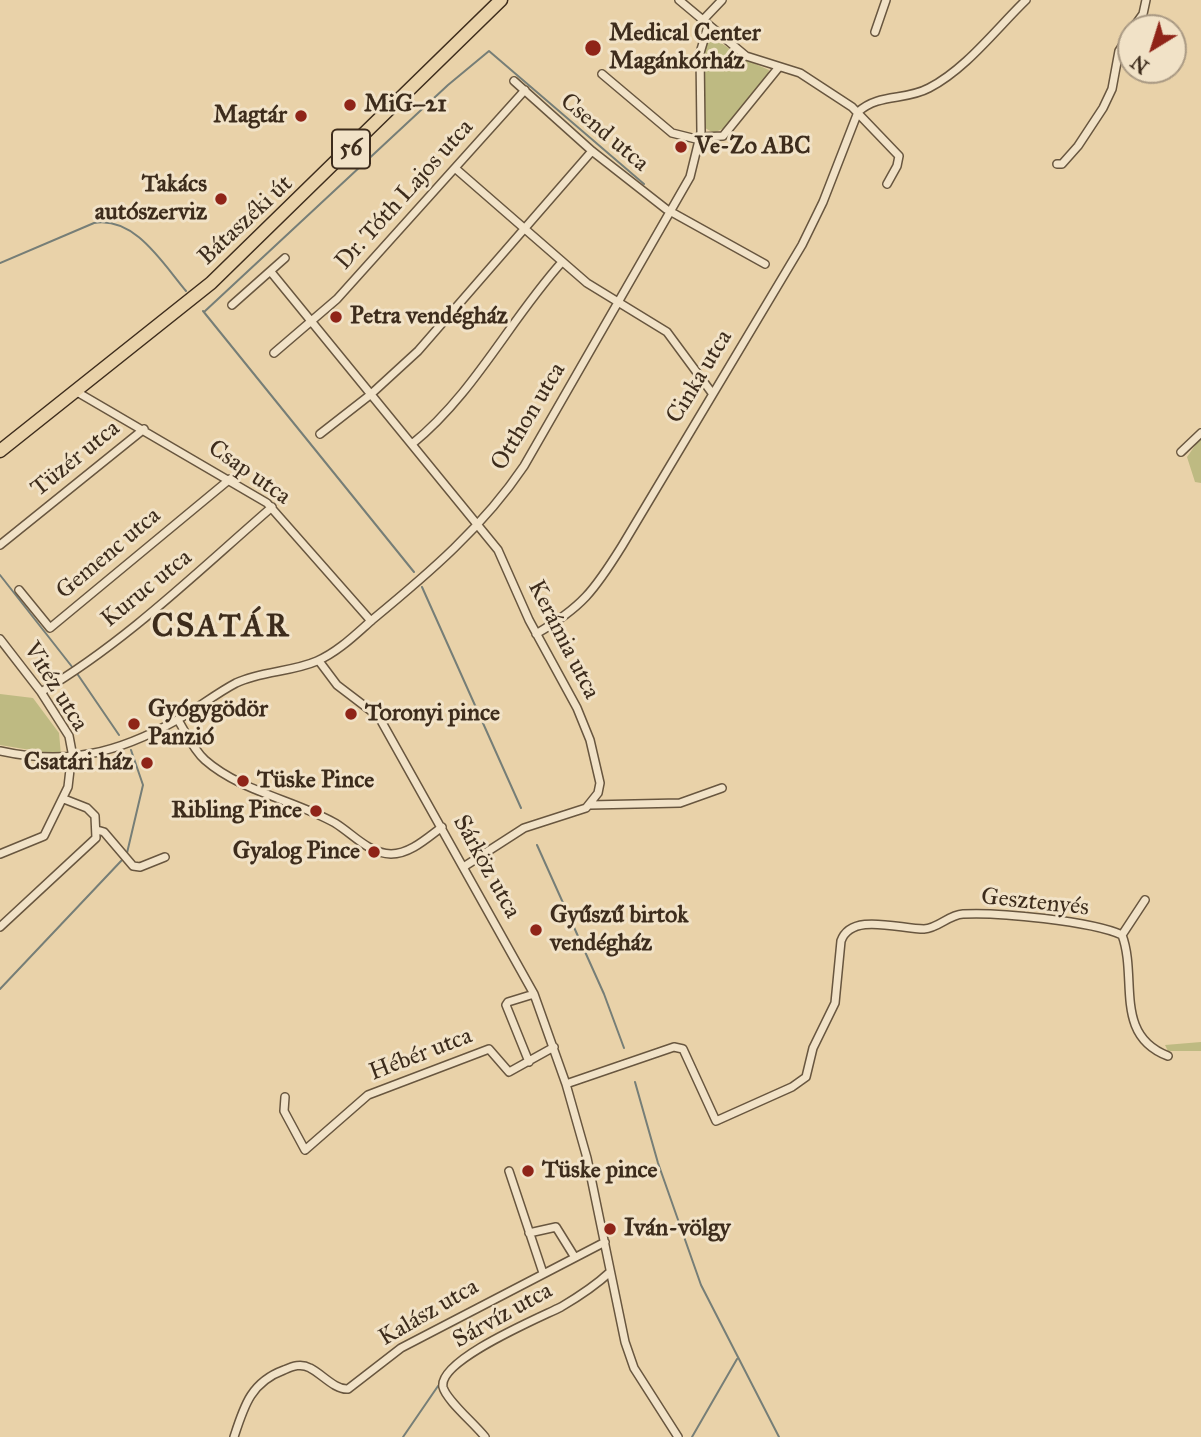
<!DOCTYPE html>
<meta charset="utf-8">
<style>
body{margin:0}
#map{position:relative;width:1201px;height:1437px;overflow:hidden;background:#e9d2a9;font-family:"IM FELL Great Primer",serif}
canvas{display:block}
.north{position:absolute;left:1117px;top:14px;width:70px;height:70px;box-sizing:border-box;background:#f1e2c7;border:2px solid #a99983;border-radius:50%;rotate:218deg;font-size:19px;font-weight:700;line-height:28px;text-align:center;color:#3d2c1c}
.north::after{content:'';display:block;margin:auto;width:24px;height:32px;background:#8f2418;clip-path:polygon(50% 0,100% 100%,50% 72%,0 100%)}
</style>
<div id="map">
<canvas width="1201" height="1437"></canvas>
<div class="north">N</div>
</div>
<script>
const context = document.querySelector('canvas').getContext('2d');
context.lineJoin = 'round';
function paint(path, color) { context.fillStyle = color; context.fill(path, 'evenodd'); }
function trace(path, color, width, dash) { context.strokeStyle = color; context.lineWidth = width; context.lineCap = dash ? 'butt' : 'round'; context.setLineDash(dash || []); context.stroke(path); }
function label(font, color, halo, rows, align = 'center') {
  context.font = font + ' "IM FELL Great Primer",serif'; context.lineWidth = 6; context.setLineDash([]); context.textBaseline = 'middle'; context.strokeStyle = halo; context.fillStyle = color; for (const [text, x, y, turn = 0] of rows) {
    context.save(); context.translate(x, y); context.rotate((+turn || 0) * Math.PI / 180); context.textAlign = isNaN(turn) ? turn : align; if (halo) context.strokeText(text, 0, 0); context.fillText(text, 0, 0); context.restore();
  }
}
paint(new Path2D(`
 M714,38L744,59L769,70L768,75L724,128L714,133L705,128C704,102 696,67 707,42Z
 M1201,437V483L1195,482L1187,457Z
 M0,694L33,698L59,733L61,755L0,745Z
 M1201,1042V1051H1168L1165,1045Z`), '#beba82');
trace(new Path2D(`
 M0,263L94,223C135,216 163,264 186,291
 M203,311L414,572
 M204,312L448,85L489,51L644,184
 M0,575L73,668
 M422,587L521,808
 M76,672L119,735
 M537,845L604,994L624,1048
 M127,853L143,785L131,750
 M0,989L122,860
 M635,1082L658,1163L701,1285L779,1437
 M403,1437L438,1386
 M692,1437L737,1359`), '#767e77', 2);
const street = new Path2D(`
 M679,0L746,56L800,73L852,107L899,156L897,166L887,184
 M702,21L722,0
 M1133,28L1143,14L1146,0
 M875,32L886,0
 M602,74L672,133L700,140
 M514,81L592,151L666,209L765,264
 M858,112C879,93 905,101 929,88C966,69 996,29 1026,0
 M700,137L723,136L779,67
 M1057,164H1062L1078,146L1103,108L1112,89L1119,51L1131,32
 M456,169L587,283L667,332L712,393
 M271,272L498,550L529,620L577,708L590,740L600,783L598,793L586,808L524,828L465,866
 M232,305L285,258
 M274,353L337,299L525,90
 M77,392L267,503L371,621
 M320,434L370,395L418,351L592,151
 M412,444C474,394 509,321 562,262
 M1181,452L1201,433
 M0,545L144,429
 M19,590L50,628L230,479
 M536,634C582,607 594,591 622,546L802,245L823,202L858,112
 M0,639L41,692L69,736L72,752L68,787L44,836L0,854
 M319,661L337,685L379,717L534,994L566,1084L587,1158L625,1342L634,1368L678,1437
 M41,692C126,642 198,571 272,507
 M178,720C186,733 193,749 205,760C240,791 294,800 335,823C353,834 368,853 391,854C410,854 427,838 442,827
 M0,751C67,766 118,753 177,720C197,709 215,694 236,683C261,671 292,672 317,661C338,652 356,634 372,620C429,573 483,527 524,466L690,177L701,132L700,53L708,26
 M590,805L680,803L722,788
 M97,830L104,832L133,866L140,867L165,857
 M0,927L96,838L95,816L87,808L64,799
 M1122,935C1138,978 1113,1035 1168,1056
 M1122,935L1145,900
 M529,1062L506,1005L508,1002L534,994
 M566,1084L674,1047L683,1049L716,1121L792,1087L806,1077L813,1048L835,1003L841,941C851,912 899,929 924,929C939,928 948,915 963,914C997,912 1092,921 1122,935
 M285,1097L284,1111L305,1150L368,1095L489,1049L509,1072L554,1047
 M509,1171L543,1273
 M529,1233L556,1227L574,1256
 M234,1437C244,1406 251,1382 284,1370C293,1366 301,1363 310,1368C322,1374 335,1390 348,1389L401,1348L605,1242
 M485,1437C475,1424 446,1400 443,1387C438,1360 539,1318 561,1307C578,1297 595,1286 610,1272`);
const primary = new Path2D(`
 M0,451L211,283L501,0`);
trace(street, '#68563f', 10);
trace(primary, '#3d2c1c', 15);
trace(street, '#f1e2c7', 7);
trace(primary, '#e9d2a9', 12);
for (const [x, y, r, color] of [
 [593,48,9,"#8f2418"],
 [350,105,7,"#8f2418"],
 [301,116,7,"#8f2418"],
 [681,147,7,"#8f2418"],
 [221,199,7,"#8f2418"],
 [336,317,7,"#8f2418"],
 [351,714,7,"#8f2418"],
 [134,724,7,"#8f2418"],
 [147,763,7,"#8f2418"],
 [243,781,7,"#8f2418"],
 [316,811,7,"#8f2418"],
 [374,852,7,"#8f2418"],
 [536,930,7,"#8f2418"],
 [528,1171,7,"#8f2418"],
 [610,1229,7,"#8f2418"]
]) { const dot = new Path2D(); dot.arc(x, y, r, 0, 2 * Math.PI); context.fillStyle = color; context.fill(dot); trace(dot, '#f1e2c7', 2.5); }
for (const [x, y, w] of [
 [351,149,38]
]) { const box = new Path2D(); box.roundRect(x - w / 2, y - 19.5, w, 39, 5); context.fillStyle = '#f1e2c7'; context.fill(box); trace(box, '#3d2c1c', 2); }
label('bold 23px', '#3d2c1c', null, [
 ["56",351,149]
]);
label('bold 24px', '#3d2c1c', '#f1e2c7', [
 ["Medical Center",609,34],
 ["Magánkórház",609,62],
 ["MiG–21",364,105],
 ["Magtár",287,116,"right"],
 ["Ve-Zo ABC",695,147],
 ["Takács",207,185,"right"],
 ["autószerviz",207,213,"right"],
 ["Petra vendégház",350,317],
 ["Gyógygödör",148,710],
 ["Panzió",148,738],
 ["Toronyi pince",365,714],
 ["Csatári ház",133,763,"right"],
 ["Tüske Pince",257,781],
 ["Ribling Pince",302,811,"right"],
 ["Gyalog Pince",360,852,"right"],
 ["Gyűszű birtok",550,916],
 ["vendégház",550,944],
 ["Tüske pince",542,1171],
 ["Iván-völgy",624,1229]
], 'left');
label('24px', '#3d2c1c', '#f1e2c7', [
 ["Csend utca",604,133,40],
 ["Dr. Tóth Lajos utca",405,195,-48],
 ["Bátaszéki út",246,221,-43],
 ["Cinka utca",700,377,-59],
 ["Otthon utca",529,417,-59],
 ["Tüzér utca",76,459,-39],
 ["Csap utca",249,473,35],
 ["Gemenc utca",109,554,-40],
 ["Kuruc utca",147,589,-39],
 ["Kerámia utca",563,640,63],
 ["Vitéz utca",55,687,58],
 ["Sárköz utca",486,867,61],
 ["Gesztenyés",1035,903,6],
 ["Hébér utca",421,1055,-21],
 ["Kalász utca",429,1313,-30],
 ["Sárvíz utca",503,1316,-29]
]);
context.letterSpacing = '2px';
label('bold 32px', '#3d2c1c', '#f1e2c7', [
 ["CSATÁR",221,628]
]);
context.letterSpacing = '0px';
</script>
